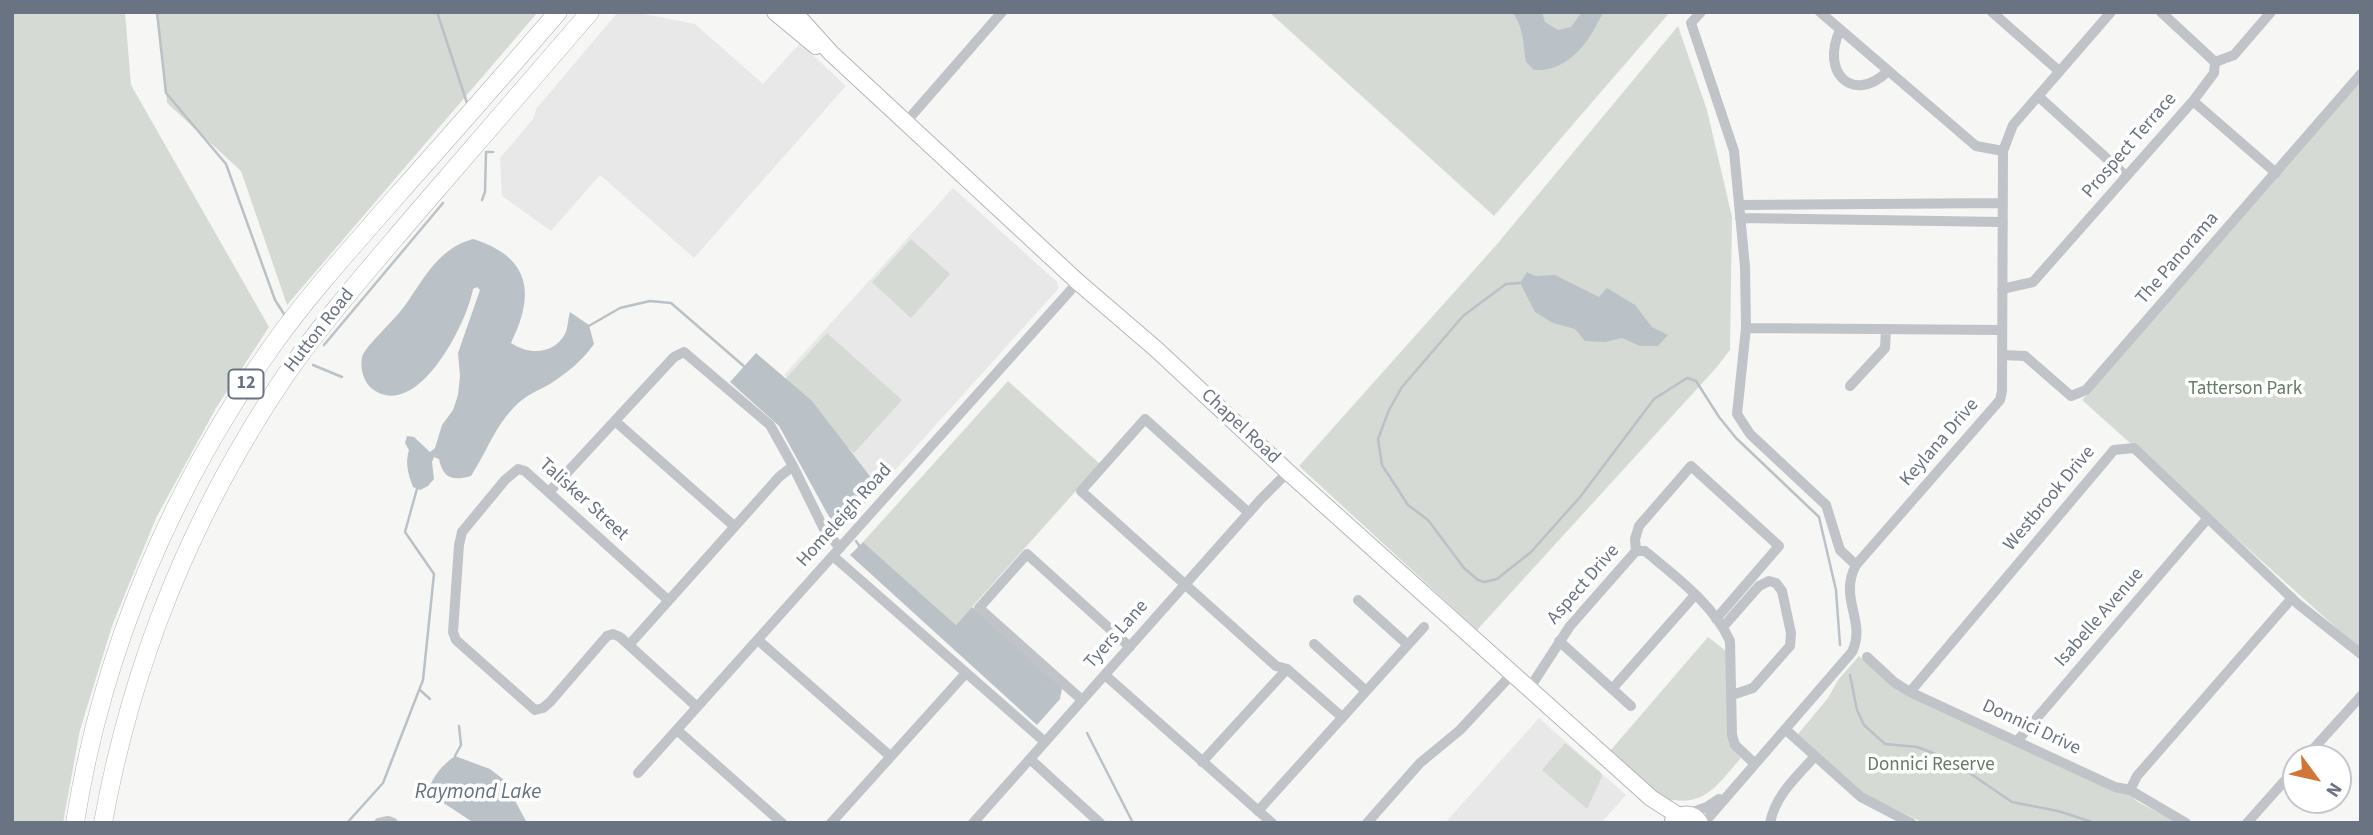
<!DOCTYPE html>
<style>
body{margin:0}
#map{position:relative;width:2373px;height:835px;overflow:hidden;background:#f6f7f4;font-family:"Source Sans 3",sans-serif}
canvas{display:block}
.frame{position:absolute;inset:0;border:14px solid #697382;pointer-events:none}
.north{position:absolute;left:2282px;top:744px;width:70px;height:70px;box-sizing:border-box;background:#fff;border:2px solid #c3c7cd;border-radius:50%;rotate:123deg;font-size:19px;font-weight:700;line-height:28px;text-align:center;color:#697382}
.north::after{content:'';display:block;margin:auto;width:24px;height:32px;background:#d27638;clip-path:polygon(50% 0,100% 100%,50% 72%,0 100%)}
</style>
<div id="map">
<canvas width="2373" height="835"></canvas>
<div class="frame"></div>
<div class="north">N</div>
</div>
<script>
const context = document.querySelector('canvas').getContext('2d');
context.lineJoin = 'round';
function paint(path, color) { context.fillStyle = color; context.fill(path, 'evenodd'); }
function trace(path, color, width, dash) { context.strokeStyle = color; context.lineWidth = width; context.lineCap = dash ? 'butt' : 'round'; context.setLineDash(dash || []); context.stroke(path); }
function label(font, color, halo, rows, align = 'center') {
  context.font = font + ' "Source Sans 3",sans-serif'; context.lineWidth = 7; context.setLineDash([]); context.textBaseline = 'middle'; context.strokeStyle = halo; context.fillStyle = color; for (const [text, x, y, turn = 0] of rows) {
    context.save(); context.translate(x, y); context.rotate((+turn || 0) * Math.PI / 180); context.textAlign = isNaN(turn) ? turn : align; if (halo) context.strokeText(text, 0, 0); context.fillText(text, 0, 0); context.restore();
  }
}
paint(new Path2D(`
 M618,12H634L695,24L763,84L800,43L846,86L694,258L600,175L551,231L502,196L500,158L534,118L536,109Z
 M953,188L1057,282L1058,289L879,488L840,453L812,401L784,375Z
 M1539,718L1626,795L1601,823H1445Z`), '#e7e8e7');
paint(new Path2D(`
 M12,12H125L131,85L269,327L216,408L156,518L112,626L80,730L63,823H12Z
 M158,12H538L287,305L241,171L167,103Z
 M1269,12H1670L1494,216Z
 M1678,26L1707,110L1732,217L1730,350L1716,368L1477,630L1299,466L1498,243Z
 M2361,78V650L2082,400Z
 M911,239L950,274L911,318L872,282Z
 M827,333L902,400L854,453L779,386Z
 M1008,381L1100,464L956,625L863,542Z
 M1708,637L1726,651L1731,747L1741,758C1720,781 1708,805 1673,800L1669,803L1610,751Z
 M1859,656L1898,689L2129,794L2138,802L2179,823H1924L1866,795L1798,734L1828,698L1838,680Z
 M1565,743L1601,773L1602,777L1587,809L1542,770Z`), '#d5dbd4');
paint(new Path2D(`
 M1512,12H1542L1545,22L1558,30L1571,27L1582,12H1603C1590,41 1569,72 1534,70L1526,62C1523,44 1524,27 1512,12Z
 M473,239C530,257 536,293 511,343C529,355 553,355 565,334C568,328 568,318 570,312L589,325L594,344C583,360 567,373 550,384C541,389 531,393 522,400C497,420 488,450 471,476C453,481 443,479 439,459L434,457L432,462L434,479L428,486L420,490L413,487C408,474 405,463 409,450L405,443L407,436L414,437L430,452L435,448L442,425L453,410L458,395L460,376L458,353L480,290L477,287L473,289C467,324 415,426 370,387C363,380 360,367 362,357C365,346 397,318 406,304C425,277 439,248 473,239Z
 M1527,272L1535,276L1555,275L1599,297L1607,288L1635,305L1652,327L1668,335L1658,346H1640L1622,338L1605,342L1585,341L1575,329L1553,323L1535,312L1520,283Z
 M756,353L812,401L879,488L838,533L779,426L730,382Z
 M863,542L956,625L972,607L1062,688L1060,699L1037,725L850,555Z
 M455,756L490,769L504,780L527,823H474L433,796L428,791C433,776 442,765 455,756Z`), '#bac1c7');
trace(new Path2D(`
 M157,12L166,93L226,164L275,300L284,314
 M437,12L467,103
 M482,200L485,192L486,152H493
 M1520,283L1506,284L1463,316L1402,387L1389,410L1378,439L1382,465L1408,505L1428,520L1464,568L1478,580L1484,582L1497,579L1531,552L1580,497L1654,399L1687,378L1696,381L1719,417L1736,438L1819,517L1836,590L1840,645
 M587,327L620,308L650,301L671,303L746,368
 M324,345L443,203
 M313,365L342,377
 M856,541L860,547
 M1850,675L1857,710L1864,725L1885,744L1917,747L1949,759L2012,802L2058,811L2095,823
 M420,690L430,699
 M1087,733L1133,823
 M455,756L461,745L459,726
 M347,823L383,783L423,680L434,574L405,532L418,485`), '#bac1c7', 2.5);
const secondary = new Path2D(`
 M775,12L816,46
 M794,12L831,53L1078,282L1156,349L1288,472L1651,798L1679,816
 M1673,821C1682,812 1693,812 1700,823`);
const primary = new Path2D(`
 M75,823C102,650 173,484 275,342C311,292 353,246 394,199C449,137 504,75 558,12
 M103,823C132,662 194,511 285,376C324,320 370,268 414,216C473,148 531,80 590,12`);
trace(secondary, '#b3b6bb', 18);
trace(primary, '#b2b5b9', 19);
trace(new Path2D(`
 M1701,12L1691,23L1734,151L1745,267L1746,328L1737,414L1750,434L1826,505L1840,550L1856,565
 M1820,12L1976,146L2003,151
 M1992,12L2059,71
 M2161,12L2215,62
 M1840,30C1820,73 1853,104 1887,72
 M2038,96L2126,176
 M2193,101L2276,173
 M906,122L1002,12
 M1739,205L2003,203
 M1740,218L2003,222
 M2002,289L2033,282L2193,101L2214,73L2215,62L2234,55L2271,12
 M1746,328L2002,330
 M2002,355L2025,356L2071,396L2086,390L2361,74
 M1850,386L1885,348L1886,329
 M615,421L734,526
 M549,492L674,357L684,352L770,425L793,466L824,529L840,548
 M1249,513L1145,419L1081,491L1276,666L1287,669L1342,717
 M1636,551L1635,539L1639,526L1691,466L1779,546L1716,619
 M833,556L1045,742
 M668,600L525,471L518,469L505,480L462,532L459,545L453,632L456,640L535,710L543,708L550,702L607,636L613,634L620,637L697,707
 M1358,600L1408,645
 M1723,627L1759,586L1769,581L1776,583L1782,591L1791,633L1790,646L1753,688L1732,695
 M758,640L890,756
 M1559,641L1631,706
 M1314,644L1366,691
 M629,645L779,477L793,466
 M1867,657L1894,682L1910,692L2115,787L2130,790L2186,823
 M1105,675L1272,823
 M1529,689L1570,626L1636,551H1645C1675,576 1713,604 1730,641L1732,735L1735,745L1754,763
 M1612,689L1695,595
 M1910,692L2114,450L2134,448L2298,604L2361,654
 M1082,700L979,608L1027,554L1130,647
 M1785,729L1861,797L1911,823
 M677,730L782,823
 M2018,740L2208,518
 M2305,758L2361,696
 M1030,759L1100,823
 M1202,762L1287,669
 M638,773L1078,282
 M2130,790L2137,776L2292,598
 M1258,811L1424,627
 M1687,814L1707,807L1719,799
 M379,823L388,821L393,823
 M831,823L966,673
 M973,823L1261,499L1288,472
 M1367,823L1420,763L1460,730L1512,674
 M1704,823L1852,652C1867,621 1838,599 1856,565L2000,400L2002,391L2003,151L2013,125L2111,12
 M1770,823C1776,794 1796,778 1815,756
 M2247,823L2296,768`), '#c0c3c7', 10);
trace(secondary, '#fff', 16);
trace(primary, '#fff', 18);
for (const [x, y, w] of [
 [246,384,35]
]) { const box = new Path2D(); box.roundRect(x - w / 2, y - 14.5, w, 29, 5); context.fillStyle = '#fff'; context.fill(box); trace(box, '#697382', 2); }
label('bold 18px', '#697382', null, [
 ["12",246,384]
]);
label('19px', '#697382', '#fff', [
 ["Prospect Terrace",2130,146,-49],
 ["The Panorama",2178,259,-49],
 ["Hutton Road",320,331,-52],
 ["Chapel Road",1240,427,43],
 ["Keylana Drive",1940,443,-49],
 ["Westbrook Drive",2050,499,-50],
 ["Talisker Street",583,500,42],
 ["Homeleigh Road",845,516,-48],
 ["Aspect Drive",1584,585,-49],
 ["Isabelle Avenue",2100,618,-49],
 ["Tyers Lane",1117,635,-48],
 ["Donnici Drive",2031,728,25]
]);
label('19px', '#677a67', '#fff', [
 ["Tatterson Park",2245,390],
 ["Donnici Reserve",1931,766]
]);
label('italic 21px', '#64737e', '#fff', [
 ["Raymond Lake",478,793]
]);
</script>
